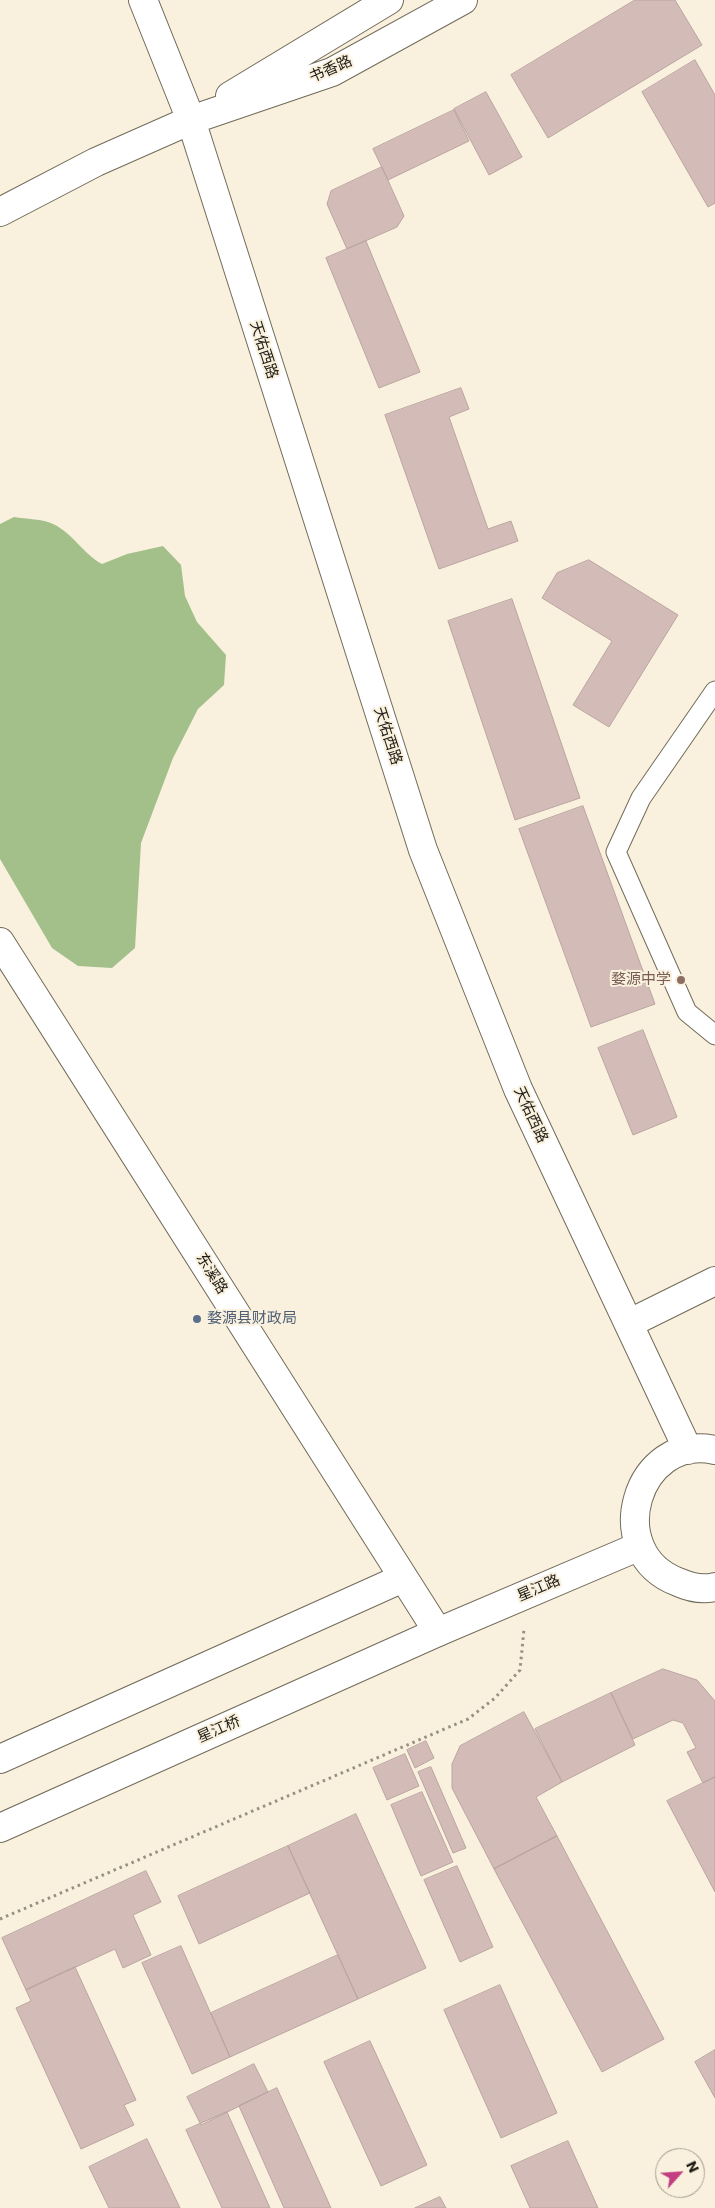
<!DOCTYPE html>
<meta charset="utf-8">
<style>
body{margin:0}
#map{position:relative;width:715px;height:2208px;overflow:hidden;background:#f9f1de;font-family:Poppins,sans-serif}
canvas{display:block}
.north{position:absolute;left:655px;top:2148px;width:50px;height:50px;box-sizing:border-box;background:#f9f1de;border:1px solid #a29c8e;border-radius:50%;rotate:64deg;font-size:14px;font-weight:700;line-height:20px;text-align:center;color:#201d16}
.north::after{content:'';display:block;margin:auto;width:18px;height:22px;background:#c43f82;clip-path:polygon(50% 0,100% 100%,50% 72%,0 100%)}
</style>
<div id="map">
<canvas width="715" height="2208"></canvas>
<div class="north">N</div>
</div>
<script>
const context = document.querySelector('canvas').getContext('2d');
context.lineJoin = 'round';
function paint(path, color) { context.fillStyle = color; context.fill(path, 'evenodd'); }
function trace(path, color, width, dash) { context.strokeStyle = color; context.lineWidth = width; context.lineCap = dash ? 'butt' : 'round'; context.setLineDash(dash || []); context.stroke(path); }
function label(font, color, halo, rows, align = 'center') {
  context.font = font + ' Poppins,"Noto Sans SC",sans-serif'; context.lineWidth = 4; context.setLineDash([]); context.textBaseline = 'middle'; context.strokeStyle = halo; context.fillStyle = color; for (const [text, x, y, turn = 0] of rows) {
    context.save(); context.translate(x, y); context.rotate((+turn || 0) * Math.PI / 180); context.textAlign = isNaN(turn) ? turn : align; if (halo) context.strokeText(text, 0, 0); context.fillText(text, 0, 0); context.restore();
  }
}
paint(new Path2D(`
 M14,517C26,519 43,519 53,524C73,533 83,554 102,564L127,554L163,546L181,565L185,596L197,622L226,655L224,685L198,709L173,758L141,843L135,948L112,968L78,966L52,948L0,859V524Z`), '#a4c08a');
const building = new Path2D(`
 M635,0H675L702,45L548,138L511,75Z
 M695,60L715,95V203L708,207L642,92Z
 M486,92L522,157L489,175L454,109Z
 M454,110L469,141L388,180L373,149Z
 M382,167L404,216L397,227L347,249L327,204L331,191Z
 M366,241L420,372L379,388L326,258Z
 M461,388L469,409L449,417L488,529L511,521L518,541L439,569L385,415Z
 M589,560L678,615L609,727L573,705L612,641L542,598L557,573Z
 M512,599L580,798L515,820L448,621Z
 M583,806L655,1004L591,1027L519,829Z
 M643,1030L677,1117L633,1135L598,1048Z
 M663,1669L697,1680L715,1701V1777L703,1783L687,1752L696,1748L683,1723L673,1720L633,1739L611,1693Z
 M611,1693L635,1745L562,1782L535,1729Z
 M524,1712L562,1782L536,1797L557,1836L494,1869L452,1788V1764L460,1746Z
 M426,1741L434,1758L415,1768L407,1750Z
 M405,1754L419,1786L387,1800L373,1768Z
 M431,1767L466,1848L453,1853L418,1772Z
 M715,1777V1892L667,1801Z
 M422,1792L453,1862L421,1876L391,1805Z
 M356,1814L426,1968L358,1999L288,1846Z
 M557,1836L664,2039L602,2072L494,1869Z
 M288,1846L310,1893L199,1944L178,1896Z
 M457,1866L493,1947L460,1962L424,1880Z
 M146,1871L161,1902L133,1915L151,1955L123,1968L115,1949L26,1990L2,1938Z
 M181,1946L230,2057L192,2074L142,1963Z
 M338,1955L358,1999L230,2057L211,2013Z
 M75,1967L136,2100L124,2105L134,2125L81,2149L16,2008L31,2001L26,1990Z
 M500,1985L557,2113L501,2138L444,2010Z
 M370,2041L427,2165L381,2186L324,2062Z
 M715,2050V2098L695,2062Z
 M254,2064L268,2092L201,2125L187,2097Z
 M277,2088L331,2208H284L239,2106Z
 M227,2112L270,2208H222L186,2130Z
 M147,2139L180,2208H109L89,2167Z
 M568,2141L598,2208H530L511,2166Z
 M440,2197L446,2208H415Z`);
paint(building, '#d3bcb8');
trace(building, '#baa4a0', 1);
const lane = new Path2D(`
 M715,691L641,798L616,852L687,1012L715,1035`);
const street = new Path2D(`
 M0,942L438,1632
 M630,1323L715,1281
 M0,1759L403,1578`);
const secondary = new Path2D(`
 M143,0L191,120L423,850L518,1089L688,1450
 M230,96L389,0
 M0,212L96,162L191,120L332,72L463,0
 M715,1450C636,1433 601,1553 678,1582C689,1587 703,1590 715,1587
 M0,1828L438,1632L640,1546`);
trace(lane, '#726b5a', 21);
trace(street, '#726b5a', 30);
trace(secondary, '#726b5a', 30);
trace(new Path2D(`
 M0,1919L468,1719L495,1698L520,1670L524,1629`), '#969082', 3, [2.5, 4]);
trace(lane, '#fff', 19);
trace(street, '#fff', 28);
trace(secondary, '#fff', 28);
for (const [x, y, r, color] of [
 [681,980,5,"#8d6e63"],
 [197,1319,5,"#5c6f8a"]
]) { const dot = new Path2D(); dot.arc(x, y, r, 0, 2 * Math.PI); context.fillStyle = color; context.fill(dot); trace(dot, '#f9f1de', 2); }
label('15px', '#201d16', '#f9f1de', [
 ["书香路",331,70,-24],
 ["天佑西路",263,350,72],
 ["天佑西路",387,736,72],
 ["天佑西路",530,1115,65],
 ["东溪路",211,1274,58],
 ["星江路",539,1589,-23],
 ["星江桥",219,1730,-24]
]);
label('15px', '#785e54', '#f9f1de', [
 ["婺源中学",671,980]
], 'right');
label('15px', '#4e5e75', '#f9f1de', [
 ["婺源县财政局",207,1319]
], 'left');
</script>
